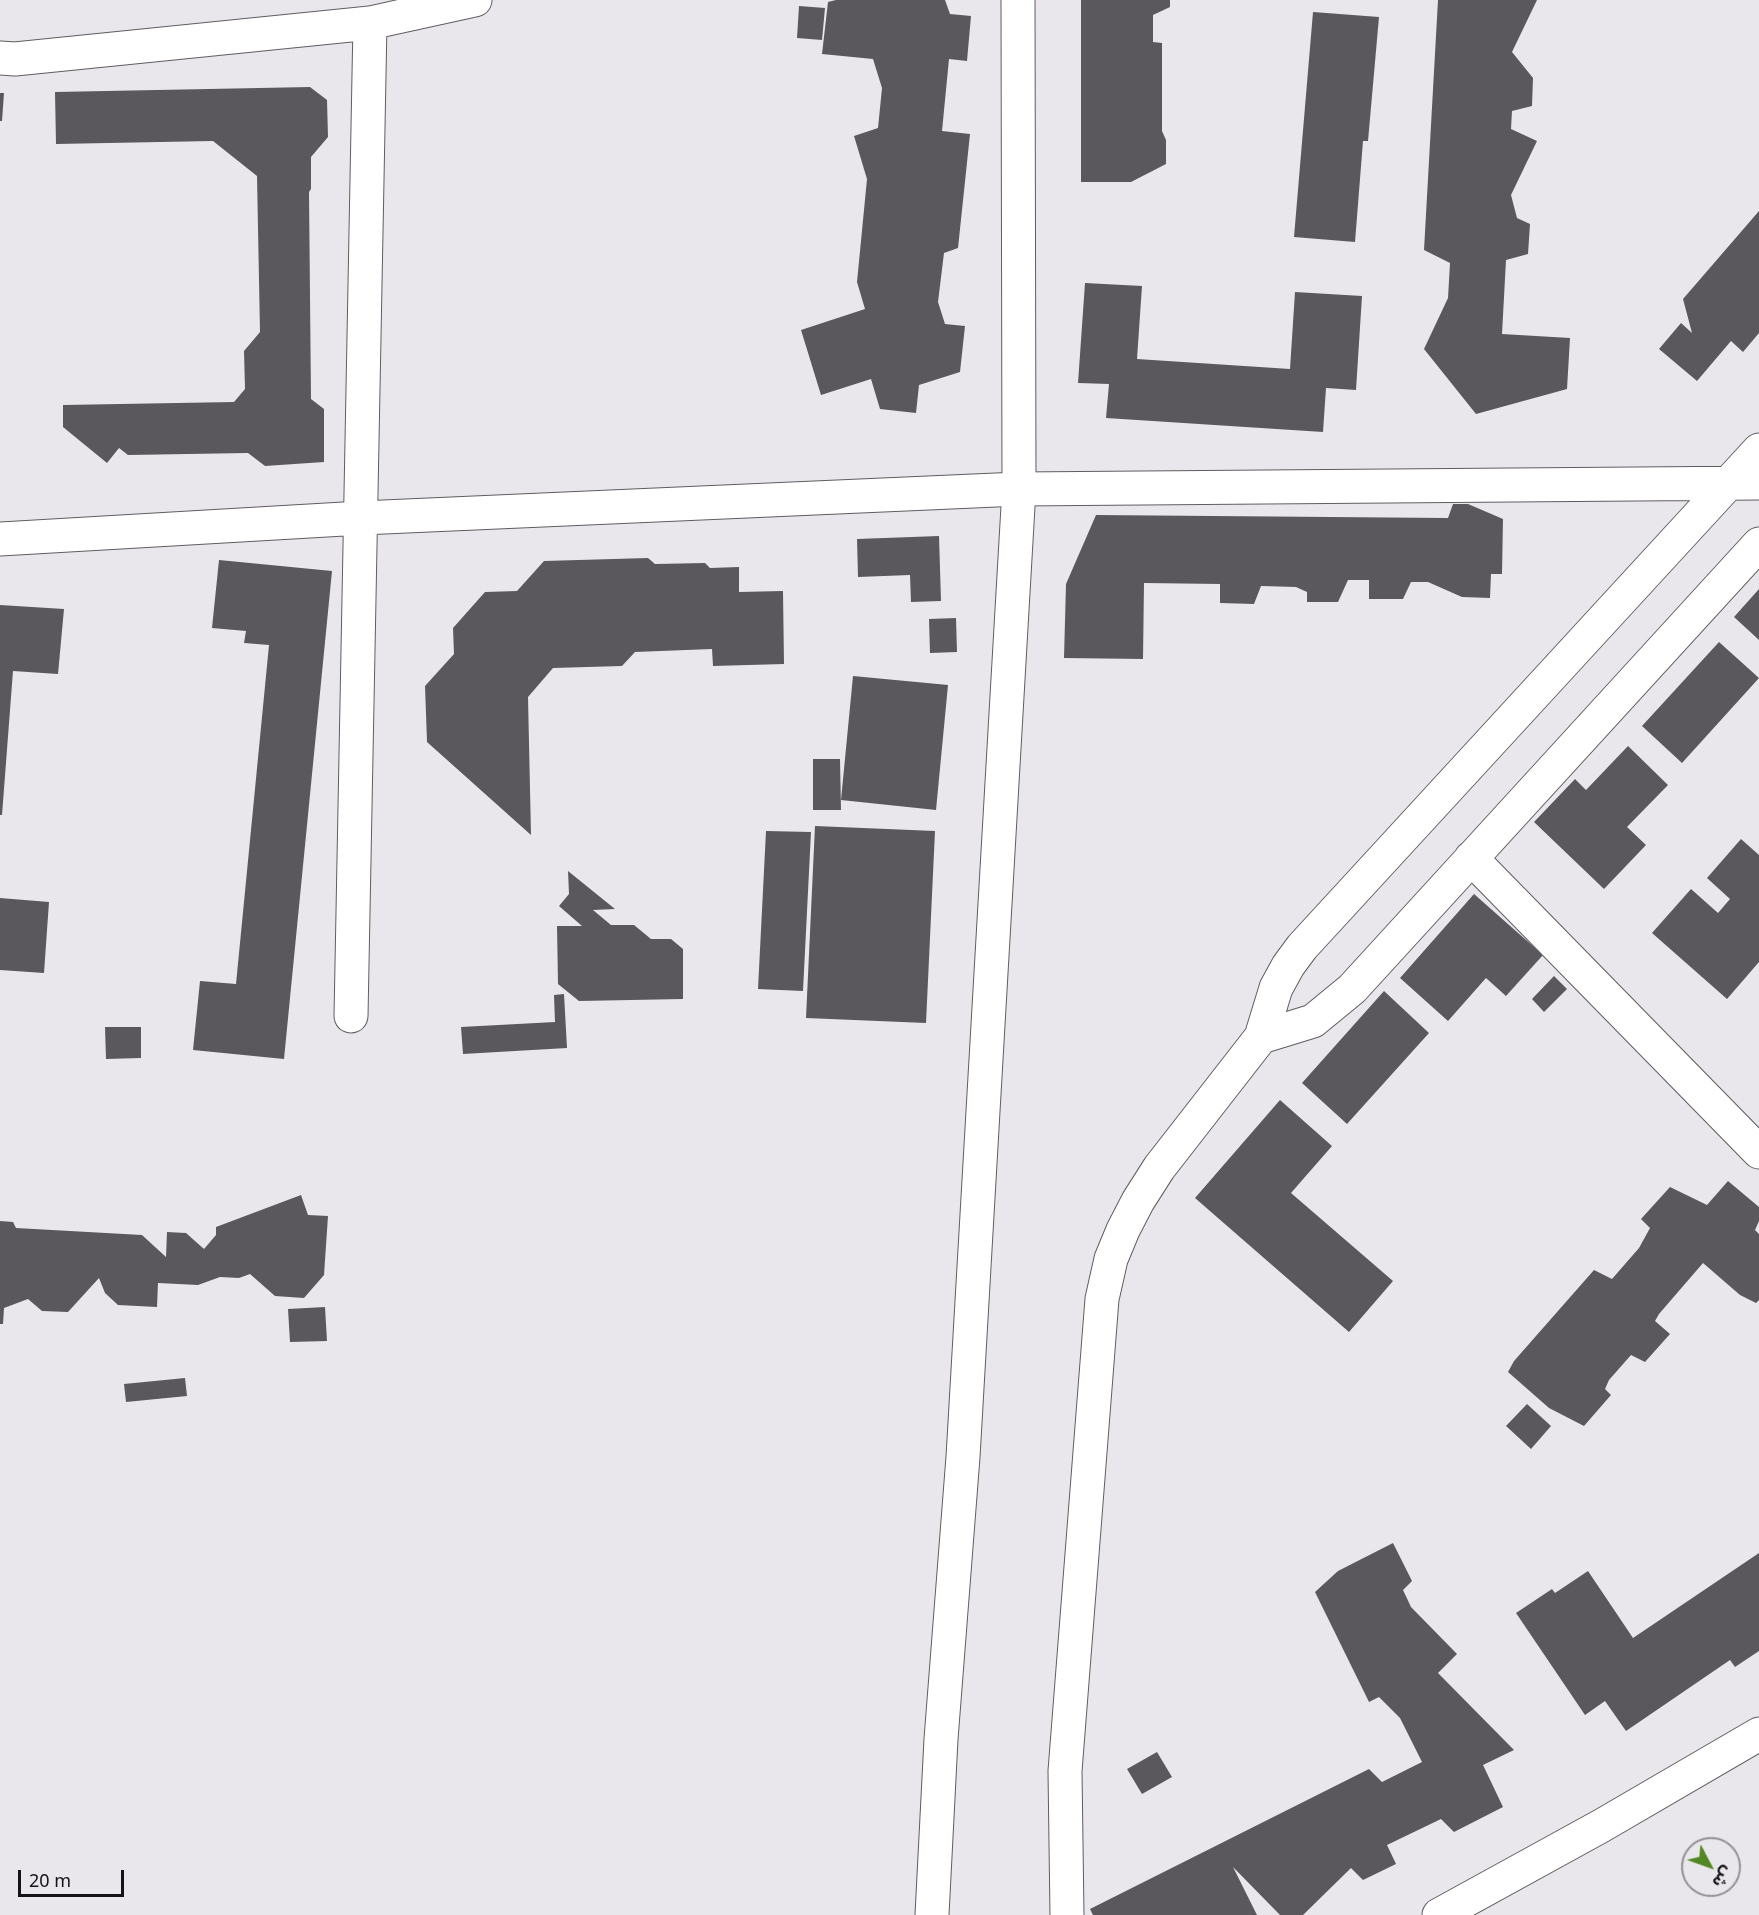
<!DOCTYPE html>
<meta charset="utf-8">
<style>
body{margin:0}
#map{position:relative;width:1759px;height:1915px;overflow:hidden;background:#eae7ec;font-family:"Noto Sans","Noto Sans Arabic",sans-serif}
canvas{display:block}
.north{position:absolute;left:1681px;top:1837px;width:60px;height:60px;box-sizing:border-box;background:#eae7ec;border:2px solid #949296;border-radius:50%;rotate:131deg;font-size:16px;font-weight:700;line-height:24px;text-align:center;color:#141315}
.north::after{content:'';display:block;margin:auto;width:21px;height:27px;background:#528822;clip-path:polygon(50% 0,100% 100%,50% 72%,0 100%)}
.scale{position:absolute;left:18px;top:1870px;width:106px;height:27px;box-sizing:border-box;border:3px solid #141315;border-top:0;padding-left:8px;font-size:18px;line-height:21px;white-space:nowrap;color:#141315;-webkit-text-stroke:4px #eae7ec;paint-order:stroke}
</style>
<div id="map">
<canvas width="1759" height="1915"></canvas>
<div class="north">ش</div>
<div class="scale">20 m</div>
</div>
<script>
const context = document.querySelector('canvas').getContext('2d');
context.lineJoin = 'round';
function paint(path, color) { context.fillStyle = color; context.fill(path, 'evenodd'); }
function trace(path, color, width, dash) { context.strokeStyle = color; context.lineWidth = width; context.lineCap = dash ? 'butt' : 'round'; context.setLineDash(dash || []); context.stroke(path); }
paint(new Path2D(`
 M836,0H945L950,14L971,16L967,61L949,59L942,131L970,134L958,248L944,253L938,302L945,324L965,326L960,372L919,385L916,413L880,409L871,379L821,395L801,330L865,309L857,282L867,179L854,136L878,128L882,88L873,59L822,54L828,2Z
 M1081,0H1170V7L1153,15V42L1162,43V131L1166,140V164L1131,182H1081Z
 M1438,0H1537L1512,52L1533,78L1532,106L1512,111L1511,129L1537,141L1511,195L1517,218L1530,224L1528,254L1506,260L1502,334L1570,338L1567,389L1476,414L1424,349L1448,298L1450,263L1424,250Z
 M799,6L825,8L822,40L797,38Z
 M1313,12L1379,17L1368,141H1363L1355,242L1294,237Z
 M310,87L327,100L328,137L311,157V189L309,192L311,399L324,409V462L265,466L248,453L128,455L119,448L107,463L63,427V405L234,402L245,389L244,351L260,332L257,176L213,141L56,144L55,92Z
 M0,93H4L2,121H0Z
 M1759,211V333L1743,352L1731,341L1697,381L1659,349L1681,323L1692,333L1683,299Z
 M1085,283L1142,286L1137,359L1290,369L1295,292L1362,296L1356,390L1326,388L1323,432L1106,418L1109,384L1078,383Z
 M1453,504H1468L1503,519L1502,574H1491L1490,598L1462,597L1428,582H1411L1403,599H1369V580H1348L1338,602H1307V592L1296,587L1261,586L1254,604L1220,603V584L1144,583L1143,659L1064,658L1066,584L1096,515L1448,518Z
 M939,536L941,601L911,602L910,575L858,577L857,539Z
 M648,558L655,564L705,563L710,568L739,567V592L783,591L784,664L713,666L712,649L635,652L622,666L553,668L528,697L531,835L427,742L425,686L454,654L453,628L485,592L517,591L544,561Z
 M219,560L332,571L284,1059L193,1050L200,981L236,984L269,645L244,643L246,631L212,628Z
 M1759,589V640L1734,617Z
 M0,605L64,609L58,674L13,671L2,815H0Z
 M956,618L957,652L930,653L929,619Z
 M1719,642L1759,678L1682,763L1642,726Z
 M853,676L948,685L936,810L841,800Z
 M1628,746L1668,785L1627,827L1646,845L1604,889L1534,822L1575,779L1586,790Z
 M813,759H840L841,810H813Z
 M815,826L935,831L926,1023L806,1018Z
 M766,831L811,832L803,991L758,989Z
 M1741,839L1759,855V962L1727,999L1652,933L1691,889L1718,913L1730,899L1707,878Z
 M568,871L615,909L593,910L611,925H634L651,939H671L683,949V999L579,1001L558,984L557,926H582L559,906L569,894Z
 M1474,894L1543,955L1506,996L1486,978L1448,1021L1400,978Z
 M0,898L49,902L44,973L0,970Z
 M1554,976L1567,989L1544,1012L1532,999Z
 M1384,991L1429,1033L1347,1124L1302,1083Z
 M564,994L567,1048L463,1054L461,1027L555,1022L554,995Z
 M105,1027H141V1058L106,1059Z
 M1280,1100L1332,1146L1291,1193L1393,1281L1349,1332L1195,1198Z
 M1728,1181L1759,1207V1221L1755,1230L1759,1234V1300L1756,1303L1740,1295L1703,1263L1659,1314L1655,1321L1670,1334L1645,1362L1631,1355L1609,1380L1605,1389L1611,1395L1584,1426L1549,1408L1508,1372L1514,1361L1594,1270L1612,1279L1639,1248L1650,1228L1641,1219L1670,1187L1707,1205Z
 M301,1195L308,1215L328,1216L324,1275L304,1298L275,1296L250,1274L239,1278L220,1277L198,1285L158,1283L157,1307L118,1305L105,1293L99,1278L68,1312L42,1311L28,1299L4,1308L3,1324H0V1221L13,1222L16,1228L142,1235L166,1257L167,1232L186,1233L204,1249L216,1235V1227Z
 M325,1307L327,1341L290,1342L288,1309Z
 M185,1378L187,1396L126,1402L124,1384Z
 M1527,1404L1551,1426L1531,1449L1506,1426Z
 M1393,1543L1412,1581L1403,1590L1411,1607L1457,1654L1438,1673L1514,1750L1483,1765L1503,1807L1454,1832L1441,1819L1387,1845L1396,1864L1363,1880L1351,1868L1303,1915H1280L1233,1867L1257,1915H1093L1090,1909L1369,1769L1382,1782L1422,1762L1400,1718L1379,1697L1369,1702L1315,1592L1338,1571Z
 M1759,1553V1651L1735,1667L1730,1660L1626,1731L1605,1701L1585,1715L1516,1613L1552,1589L1555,1593L1588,1571L1633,1638Z
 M1157,1752L1172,1777L1142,1794L1127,1769Z`), '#5b585d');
const street = new Path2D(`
 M0,58L15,59L370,23L475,0
 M0,539L361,518L1019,489L1759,483
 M1471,858L1759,1152
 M351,1016L370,23
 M1261,1037L1313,1021L1352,989L1759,544
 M1067,1915L1065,1771L1102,1299L1111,1259L1123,1230L1138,1201L1159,1168L1261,1037L1276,988L1288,966L1302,947L1759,450
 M1439,1915L1601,1826L1759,1734`);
const secondary = new Path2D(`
 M932,1915L941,1739L963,1457L1019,489L1018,0`);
trace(street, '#605d61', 35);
trace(secondary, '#605d61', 35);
trace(street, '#fff', 33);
trace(secondary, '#fff', 33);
</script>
